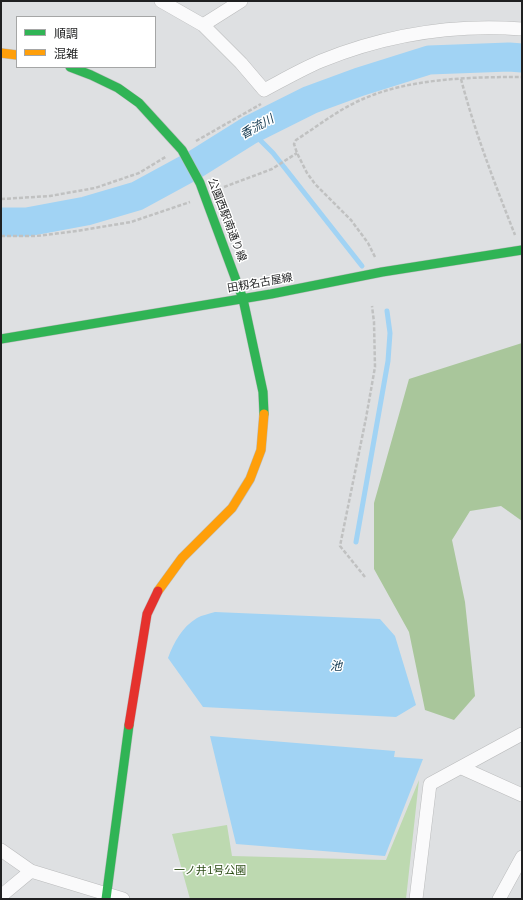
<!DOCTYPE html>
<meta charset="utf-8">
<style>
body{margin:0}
#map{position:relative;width:523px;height:900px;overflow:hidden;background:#dee0e2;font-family:Mulish,"Noto Sans JP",sans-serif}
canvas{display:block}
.frame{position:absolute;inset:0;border:2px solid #1f2021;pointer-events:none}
.legend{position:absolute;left:16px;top:16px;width:140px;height:52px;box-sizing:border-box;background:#fff;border:1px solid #a5a6a6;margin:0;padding:5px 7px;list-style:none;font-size:12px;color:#1f2021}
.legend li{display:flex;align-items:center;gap:8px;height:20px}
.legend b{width:20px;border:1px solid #a5a6a6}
</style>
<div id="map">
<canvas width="523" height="900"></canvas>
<div class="frame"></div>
<ul class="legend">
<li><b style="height:5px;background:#30b455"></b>順調</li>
<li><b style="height:5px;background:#ff9f0a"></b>混雑</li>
</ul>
</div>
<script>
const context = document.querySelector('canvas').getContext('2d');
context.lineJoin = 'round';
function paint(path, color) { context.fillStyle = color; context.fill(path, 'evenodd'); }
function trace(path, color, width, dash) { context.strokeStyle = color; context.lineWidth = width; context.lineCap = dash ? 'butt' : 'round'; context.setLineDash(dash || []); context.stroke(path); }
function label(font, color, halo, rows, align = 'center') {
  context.font = font + ' Mulish,"Noto Sans JP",sans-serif'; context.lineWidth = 3; context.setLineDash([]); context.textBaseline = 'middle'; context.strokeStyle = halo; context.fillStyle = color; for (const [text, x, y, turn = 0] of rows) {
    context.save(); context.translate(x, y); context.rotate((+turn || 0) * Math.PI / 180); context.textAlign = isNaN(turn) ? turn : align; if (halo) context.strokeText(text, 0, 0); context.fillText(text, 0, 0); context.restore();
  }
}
paint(new Path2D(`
 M419,780L406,899H190L172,834L227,825L232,856L386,860Z`), '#bdd9b0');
paint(new Path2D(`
 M522,343V521L501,506L470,511L452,540L465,602L475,696L454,720L425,710L409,632L374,569V503L409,379Z`), '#a9c69b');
paint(new Path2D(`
 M215,612L380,619L395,636L416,705L396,717L203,707L168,658C174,642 182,627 197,618C202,615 209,614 215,612Z
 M210,736L395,751L394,757L423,759L385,856L236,844Z`), '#a1d3f4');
trace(new Path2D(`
 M250,130L273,153L362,266
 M356,542L388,361L390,333L387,311`), '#a1d3f4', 5);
trace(new Path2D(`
 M1,222H27L86,211L137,196L194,165L250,130L310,100L359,82L429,60L509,57L522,58`), '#a1d3f4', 29);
const street = new Path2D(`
 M161,1L203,25L241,63L264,90C283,80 302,69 321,61C385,35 454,24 522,29
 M203,25L241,1
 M462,768L522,795
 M1,850L31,871L123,899
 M1,896L31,871
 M416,899L430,784L522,734
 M499,899L522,857`);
const fast = new Path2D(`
 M70,67L91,75L118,88L139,103L182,150L200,183L243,299L263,392L264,414
 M1,339L271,294L382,272L522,250
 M106,899L129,725`);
const slow = new Path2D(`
 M1,53L17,55
 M158,591L182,558L232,508L250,479L261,450L264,414`);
const jam = new Path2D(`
 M129,725L147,614L158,591`);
trace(street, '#babbbc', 14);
trace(fast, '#babbbc', 10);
trace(slow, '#babbbc', 10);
trace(jam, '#babbbc', 10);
trace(new Path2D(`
 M461,79C475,133 495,184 515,235
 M196,141L261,104
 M224,187L272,169L297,153
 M1,199L50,196L95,188L139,173L167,156
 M1,236H36L77,231L131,222L190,202
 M375,257L368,243L351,220L315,184L307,173L297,153L294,144L296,140C318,126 339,109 363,99C411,78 471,77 522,77
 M365,577L340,546L366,418L375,367L374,322L372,306`), '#c0c1c1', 2.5, [4, 2]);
trace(street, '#fafafb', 13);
trace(fast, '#30b455', 9);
trace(slow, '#ff9f0a', 9);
trace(jam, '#e5322d', 9);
label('11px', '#1f2021', '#fff', [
 ["公園西駅南通り線",227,220,69],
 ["田籾名古屋線",260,283,-10]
]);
label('11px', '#2b4c15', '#fff', [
 ["一ノ井1号公園",210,871]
]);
label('italic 12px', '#0e354d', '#fff', [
 ["香流川",257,127,-29],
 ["池",336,666]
]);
</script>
